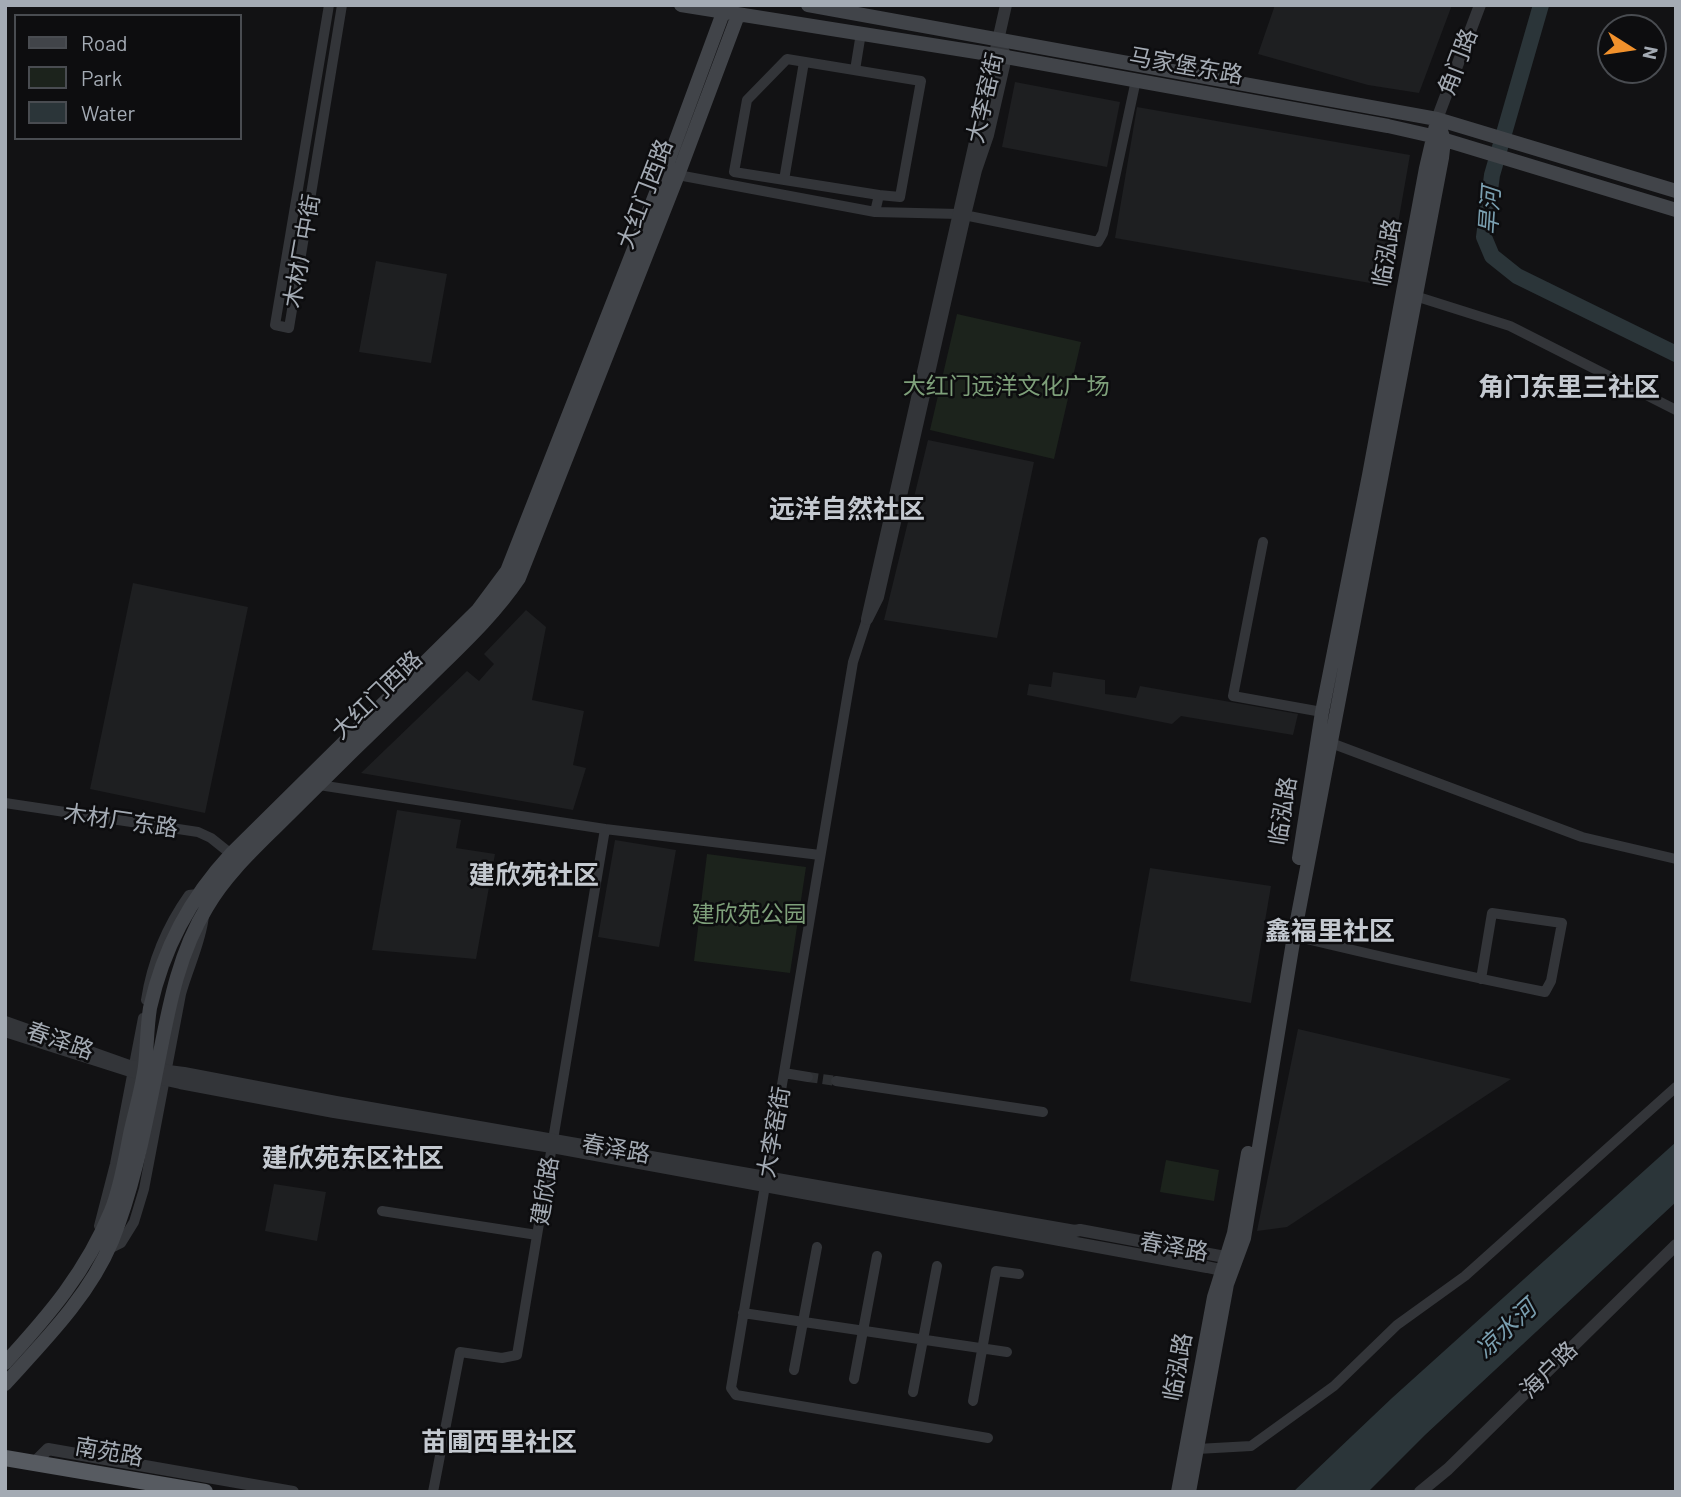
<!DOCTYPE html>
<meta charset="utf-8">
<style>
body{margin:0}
#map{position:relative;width:1681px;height:1497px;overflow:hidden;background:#121214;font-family:Barlow,sans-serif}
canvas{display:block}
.frame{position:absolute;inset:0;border:7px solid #a4abb4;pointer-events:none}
.legend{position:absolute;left:14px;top:14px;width:228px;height:126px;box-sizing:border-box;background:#0d0d0f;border:2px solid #494c51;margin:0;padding:9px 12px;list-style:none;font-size:21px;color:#a4abb4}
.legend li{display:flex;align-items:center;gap:14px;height:35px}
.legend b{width:35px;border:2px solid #494c51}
.north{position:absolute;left:1597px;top:14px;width:70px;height:70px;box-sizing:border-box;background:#0d0d0f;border:2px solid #494c51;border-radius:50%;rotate:102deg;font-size:19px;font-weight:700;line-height:28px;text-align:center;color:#a4abb4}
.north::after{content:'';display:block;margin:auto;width:24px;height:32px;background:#f1912c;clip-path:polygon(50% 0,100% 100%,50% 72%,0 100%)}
</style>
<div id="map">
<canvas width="1681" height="1497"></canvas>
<div class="frame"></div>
<ul class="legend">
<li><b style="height:9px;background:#414449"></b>Road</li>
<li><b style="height:19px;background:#1c231c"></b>Park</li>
<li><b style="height:19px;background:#2b3539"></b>Water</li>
</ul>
<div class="north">N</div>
</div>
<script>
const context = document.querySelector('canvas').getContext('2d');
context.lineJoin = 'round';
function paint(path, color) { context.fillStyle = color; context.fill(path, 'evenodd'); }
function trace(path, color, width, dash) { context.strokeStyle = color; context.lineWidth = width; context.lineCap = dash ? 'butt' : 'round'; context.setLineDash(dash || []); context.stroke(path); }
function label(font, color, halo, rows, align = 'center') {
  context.font = font + ' Barlow,"Noto Sans SC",sans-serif'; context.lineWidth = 5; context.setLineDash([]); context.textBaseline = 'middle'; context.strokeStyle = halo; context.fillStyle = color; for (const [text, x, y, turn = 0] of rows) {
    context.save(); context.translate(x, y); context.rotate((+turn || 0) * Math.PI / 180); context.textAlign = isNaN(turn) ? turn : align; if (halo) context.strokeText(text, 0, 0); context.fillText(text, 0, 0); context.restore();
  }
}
paint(new Path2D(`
 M1275,5H1452L1419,93L1368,85L1258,54Z
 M1015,82L1120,102L1107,167L1002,147Z
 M1137,107L1410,155L1387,286L1115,238Z
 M376,261L447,274L431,363L359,352Z
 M928,440L1034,462L997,638L884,620Z
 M133,583L248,607L205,813L90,789Z
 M526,610L546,627L532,700L584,711L573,765L586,768L573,810L361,773L467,671L479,681L494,664L484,654Z
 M1053,672L1105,680V694L1136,698L1140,686L1298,714L1293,735L1181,716L1172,724L1027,695L1029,684L1051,687Z
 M397,810L461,820L456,848L495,854L476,959L372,950Z
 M615,840L676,850L659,947L598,937Z
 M1150,868L1271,886L1251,1003L1130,981Z
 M1298,1029L1511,1079L1287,1227L1257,1231Z
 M274,1184L326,1192L317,1241L265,1231Z`), '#1e1f21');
paint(new Path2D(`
 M957,314L1081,342L1054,459L930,430Z
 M707,854L806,867L790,973L694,961Z
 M1166,1160L1219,1170L1214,1201L1160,1192Z`), '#1c231c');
paint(new Path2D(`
 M1676,1142V1202L1425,1435L1368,1492H1293L1392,1398Z`), '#2b3539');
trace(new Path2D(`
 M1541,5L1492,175L1484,237L1492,256L1517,276L1676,354`), '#2b3539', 16);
trace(new Path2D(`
 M808,1077L836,1081`), '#2f3134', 10, [10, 5]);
trace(new Path2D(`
 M329,5L275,325L289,328L342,5
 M855,70L861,33
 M678,175L875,212L959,214L1098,242L1103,233L1136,80
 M784,180L804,62
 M875,212L879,195L900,197L921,81L787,59L747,100L734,172L879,195
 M1415,296L1510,326L1676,410
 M1263,542L1233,696L1322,712
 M867,619L853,662L731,1388L736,1395L988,1438
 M1331,743L1582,837L1676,859
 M319,785L605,829L820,855
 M5,803L198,832L211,838L231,854
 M1294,936C1377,956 1461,975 1545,992L1551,981L1562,923L1492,913L1481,979
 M146,1000C152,962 167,926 189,895L197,894
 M784,1073L808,1077
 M836,1081L1043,1112
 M382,1211L537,1235
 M99,1226L115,1164L143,1018
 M109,1249L121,1243L134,1222L144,1189L181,994C188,968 201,943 204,916
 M743,1313L1007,1352
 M794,1370L817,1247
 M854,1379L877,1256
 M913,1392L937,1266
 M973,1401L996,1271L1019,1274
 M1197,1449L1251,1446L1334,1386L1397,1325L1465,1276L1676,1087
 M433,1492L460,1352L502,1358L517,1355L605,829`), '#333539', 10);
trace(new Path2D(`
 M998,39L1006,57L988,135L976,170L965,215L878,597L867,619L1006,5
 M1437,119L1480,5
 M5,1022L129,1066L184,1073L336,1102L1075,1231L1080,1230L1225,1257L1233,1267L1221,1270L1207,1267L552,1147L334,1112L180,1083L143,1075L5,1031
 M34,1463L48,1449L293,1492
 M1420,1492L1448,1469L1676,1245`), '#333539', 12);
trace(new Path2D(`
 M681,5L995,55L1388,126L1432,136L1676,210
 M808,5L1437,119L1676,191
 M1299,858L1322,712L1369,475L1426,168L1437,121
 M5,1363C49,1315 86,1272 111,1211C121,1186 125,1159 130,1134C135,1111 142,1089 145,1066C147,1047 147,1026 150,1008C163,949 190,898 231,854L478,610L507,571L665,170L723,13
 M5,1384C45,1340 89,1296 112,1241C133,1189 144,1132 155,1078C167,1019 175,959 207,907C227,873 256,847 283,820C329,774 376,728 423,683C457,649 492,618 519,578L678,175L738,15
 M1178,1492L1214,1297L1234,1233L1248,1153
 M1189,1492L1227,1284L1244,1238L1294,936L1442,158L1444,140L1437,119`), '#414449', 14);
trace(new Path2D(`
 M5,1458L205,1492`), '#575b61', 16);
label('23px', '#a4abb4', '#0d0d0f', [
 ["角门路",1458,62,-69],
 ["马家堡东路",1186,66,10],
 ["大李窑街",985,98,-77],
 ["大红门西路",645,194,-69],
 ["木材厂中街",302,251,-80],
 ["临泓路",1387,253,-80],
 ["大红门西路",377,695,-44],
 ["临泓路",1283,811,-81],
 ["木材厂东路",121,821,8],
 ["春泽路",60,1041,19],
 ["大李窑街",774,1132,-80],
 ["春泽路",616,1149,10],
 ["建欣路",545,1191,-81],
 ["春泽路",1174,1247,10],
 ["临泓路",1178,1367,-80],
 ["海户路",1549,1370,-45],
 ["南苑路",109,1452,10]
]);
label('23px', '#7ea07a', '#0d0d0f', [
 ["大红门远洋文化广场",1006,386],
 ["建欣苑公园",749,914]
]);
label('italic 24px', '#7a9fb0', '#0d0d0f', [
 ["旱河",1490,211,-86],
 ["凉水河",1506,1329,-43]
]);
label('bold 26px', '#c4c9d0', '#0d0d0f', [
 ["角门东里三社区",1569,387],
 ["远洋自然社区",847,509],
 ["建欣苑社区",534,875],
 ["鑫福里社区",1330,931],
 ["建欣苑东区社区",353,1158],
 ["苗圃西里社区",499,1442]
]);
</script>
